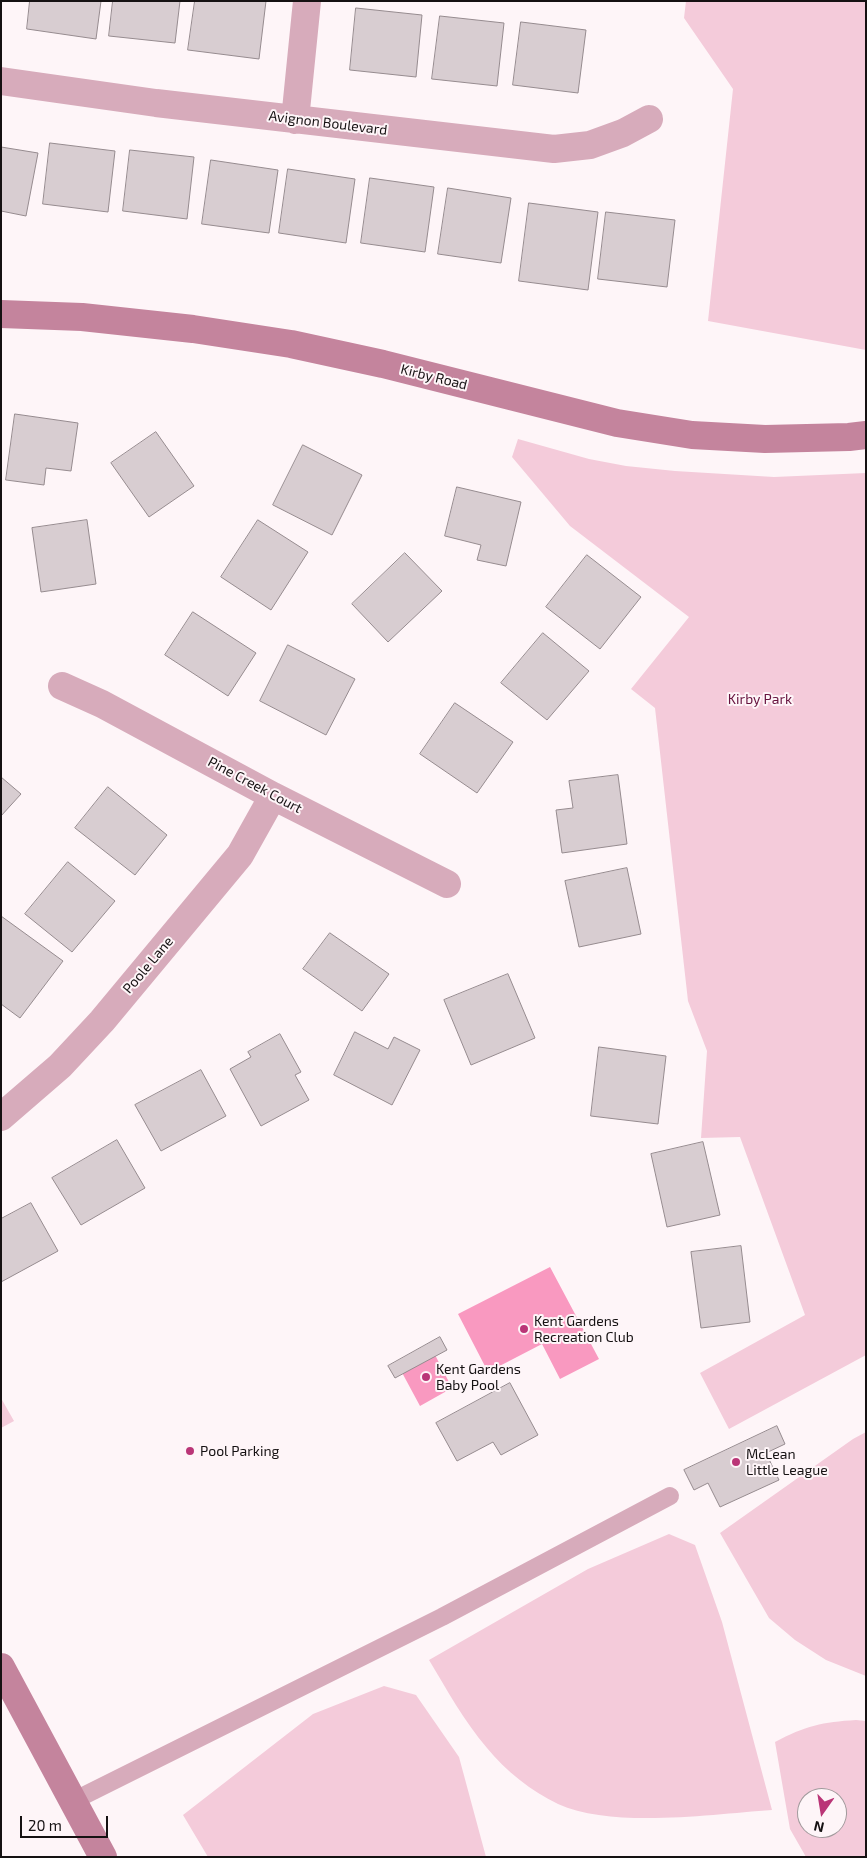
<!DOCTYPE html>
<style>
body{margin:0}
#map{position:relative;width:867px;height:1858px;overflow:hidden;background:#fef5f8;font-family:"Exo 2",sans-serif}
canvas{display:block}
.frame{position:absolute;inset:0;border:2px solid #151112;pointer-events:none}
.north{position:absolute;left:797px;top:1788px;width:50px;height:50px;box-sizing:border-box;background:#fef5f8;border:1px solid #a19a9c;border-radius:50%;rotate:193deg;font-size:14px;font-weight:700;line-height:20px;text-align:center;color:#151112}
.north::after{content:'';display:block;margin:auto;width:18px;height:22px;background:#ba3577;clip-path:polygon(50% 0,100% 100%,50% 72%,0 100%)}
.scale{position:absolute;left:20px;top:1816px;width:88px;height:22px;box-sizing:border-box;border:2px solid #151112;border-top:0;padding-left:6px;font-size:15px;line-height:18px;white-space:nowrap;color:#151112;-webkit-text-stroke:4px #fef5f8;paint-order:stroke}
</style>
<div id="map">
<canvas width="867" height="1858"></canvas>
<div class="frame"></div>
<div class="north">N</div>
<div class="scale">20 m</div>
</div>
<script>
const context = document.querySelector('canvas').getContext('2d');
context.lineJoin = 'round';
function paint(path, color) { context.fillStyle = color; context.fill(path, 'evenodd'); }
function trace(path, color, width, dash) { context.strokeStyle = color; context.lineWidth = width; context.lineCap = dash ? 'butt' : 'round'; context.setLineDash(dash || []); context.stroke(path); }
function label(font, color, halo, rows, align = 'center') {
  context.font = font + ' "Exo 2",sans-serif'; context.lineWidth = 4; context.setLineDash([]); context.textBaseline = 'middle'; context.strokeStyle = halo; context.fillStyle = color; for (const [text, x, y, turn = 0] of rows) {
    context.save(); context.translate(x, y); context.rotate((+turn || 0) * Math.PI / 180); context.textAlign = isNaN(turn) ? turn : align; if (halo) context.strokeText(text, 0, 0); context.fillText(text, 0, 0); context.restore();
  }
}
paint(new Path2D(`
 M686,1H866V350L708,321L733,89L684,18Z
 M518,439L589,459L626,466L675,471L774,477L866,473V1355L729,1429L700,1373L805,1315L740,1137L701,1138L707,1051L688,1001L655,708L631,689L689,617L570,526L512,457Z
 M1,1398L14,1421L1,1428Z
 M866,1432V1676L826,1660L795,1640L769,1618L720,1533L853,1439Z
 M669,1534L695,1545L722,1622L772,1810C712,1814 613,1829 558,1804C531,1791 506,1771 487,1748C464,1721 447,1690 429,1660L588,1569Z
 M384,1686L416,1695L459,1757L486,1857H208L183,1815L313,1714Z
 M856,1720L866,1721V1857H806L790,1829L775,1742C805,1726 823,1722 856,1720ZM807,1798H837V1828H807Z`), '#f4cbda');
paint(new Path2D(`
 M550,1267L599,1359L560,1379L542,1344L488,1372L458,1314Z
 M432,1349L452,1388L420,1406L399,1367Z`), '#f999c0');
const building = new Path2D(`
 M30,1H101L96,39L27,29Z
 M113,1H180L175,43L109,36Z
 M195,1H266L259,59L188,50Z
 M356,8L422,15L416,77L350,70Z
 M440,16L504,23L497,86L432,79Z
 M521,22L586,30L578,93L513,85Z
 M50,143L115,151L108,212L43,204Z
 M1,147L38,153L26,216L1,211Z
 M130,150L194,157L187,219L123,211Z
 M211,160L278,170L269,233L202,224Z
 M288,169L355,179L346,243L279,233Z
 M370,178L434,187L425,252L361,243Z
 M448,188L511,198L501,263L438,254Z
 M529,203L598,212L588,290L519,281Z
 M606,212L675,220L667,287L598,279Z
 M15,414L78,423L71,471L46,468L44,485L6,480Z
 M156,432L194,486L149,517L111,463Z
 M303,445L362,475L332,535L273,505Z
 M457,487L521,502L506,566L477,560L481,545L445,536Z
 M87,520L96,584L41,592L32,528Z
 M258,520L308,552L271,610L221,577Z
 M405,553L442,591L388,642L352,604Z
 M587,555L641,597L600,649L546,607Z
 M193,612L256,653L228,696L165,655Z
 M543,633L589,671L547,720L501,683Z
 M288,645L355,679L326,735L260,701Z
 M455,703L513,742L477,793L420,754Z
 M618,775L627,844L562,853L556,810L573,808L569,781Z
 M1,777L21,794L1,816Z
 M108,787L167,835L135,875L75,828Z
 M68,862L115,901L72,952L25,914Z
 M627,868L641,934L579,947L565,881Z
 M1,916L63,961L20,1018L1,1004Z
 M330,933L389,974L362,1011L303,969Z
 M508,974L535,1038L471,1065L444,1000Z
 M355,1032L388,1049L394,1037L420,1050L392,1105L334,1075Z
 M280,1034L301,1072L295,1075L309,1100L261,1126L230,1069L251,1057L248,1052Z
 M599,1047L666,1056L658,1124L591,1116Z
 M201,1070L226,1116L161,1151L135,1105Z
 M117,1140L145,1188L81,1225L52,1178Z
 M703,1142L720,1215L667,1227L651,1154Z
 M31,1203L58,1251L1,1282V1219Z
 M741,1246L750,1322L701,1328L691,1252Z
 M440,1337L447,1350L395,1378L388,1366Z
 M510,1383L538,1435L501,1455L493,1442L457,1461L436,1423Z
 M777,1426L785,1444L766,1453L779,1480L720,1507L708,1483L694,1490L684,1470Z`);
paint(building, '#d8cdd1');
trace(building, '#968b8f', 1);
trace(new Path2D(`
 M73,1801L442,1617L670,1496`), '#d7abbb', 18);
trace(new Path2D(`
 M1,81L156,103L554,149L590,145L623,133L649,119
 M295,120L307,1
 M62,686L102,704L273,796L447,884
 M1,1117L60,1066L102,1021L240,855L273,796`), '#d7abbb', 28);
trace(new Path2D(`
 M1,314L82,317L193,329L291,344L383,364L617,423L692,435L765,439L849,437L866,435
 M1,1667L103,1857`), '#c4849d', 28);
for (const [x, y, r, color] of [
 [524,1329,5,"#ba3577"],
 [426,1377,5,"#ba3577"],
 [190,1451,5,"#ba3577"],
 [736,1462,5,"#ba3577"]
]) { const dot = new Path2D(); dot.arc(x, y, r, 0, 2 * Math.PI); context.fillStyle = color; context.fill(dot); trace(dot, '#fef5f8', 2); }
label('14px', '#151112', '#fef5f8', [
 ["Avignon Boulevard",328,123,7],
 ["Kirby Road",434,377,14],
 ["Pine Creek Court",255,785,28],
 ["Poole Lane",148,965,-50]
]);
label('14px', '#66123e', '#fef5f8', [
 ["Kirby Park",760,699]
]);
label('14px', '#151112', '#fef5f8', [
 ["Kent Gardens",534,1321],
 ["Recreation Club",534,1337],
 ["Kent Gardens",436,1369],
 ["Baby Pool",436,1385],
 ["Pool Parking",200,1451],
 ["McLean",746,1454],
 ["Little League",746,1470]
], 'left');
</script>
